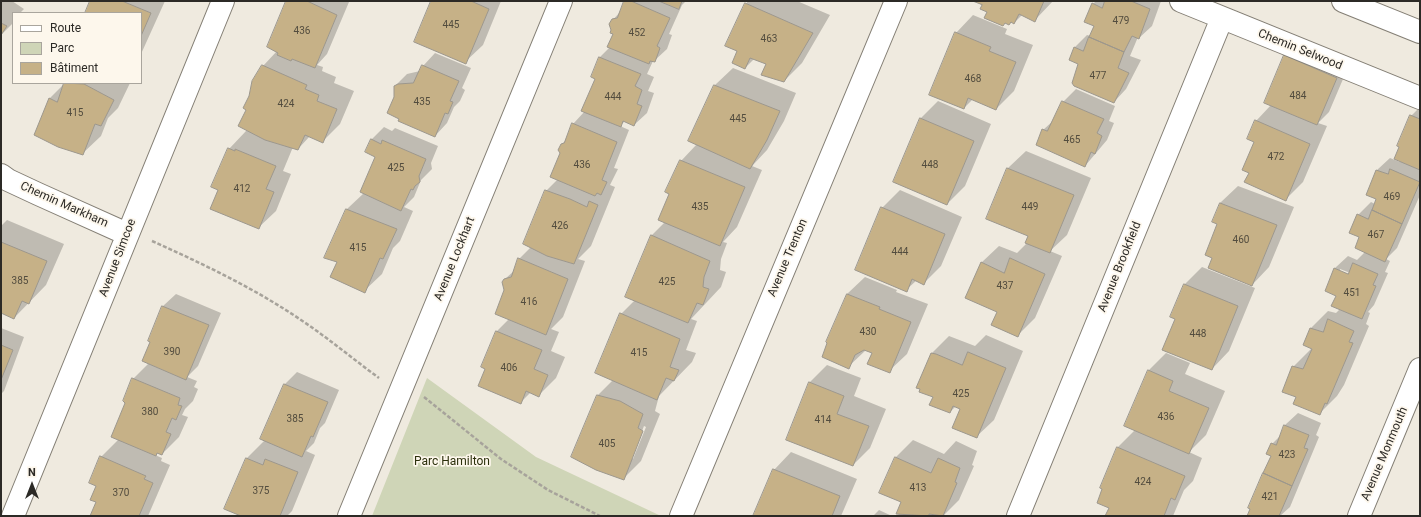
<!DOCTYPE html>
<meta charset="utf-8">
<style>
body{margin:0}
#map{position:relative;width:1421px;height:517px;overflow:hidden;background:#efeadf;font-family:Roboto,sans-serif}
canvas{display:block}
.frame{position:absolute;inset:0;border:2px solid #2c2a26;pointer-events:none}
.legend{position:absolute;left:12px;top:12px;width:130px;height:72px;box-sizing:border-box;background:#fdf7ec;border:1px solid #a9a59d;margin:0;padding:5px 7px;list-style:none;font-size:12px;color:#2c2a26}
.legend li{display:flex;align-items:center;gap:8px;height:20px}
.legend b{width:20px;border:1px solid #a9a59d}
.north{position:absolute;left:12px;top:465px;width:40px;height:40px;-webkit-text-stroke:3px #fdf7ec;paint-order:stroke;rotate:0deg;font-size:11px;font-weight:700;line-height:16px;text-align:center;color:#2c2a26}
.north::after{content:'';display:block;margin:auto;width:14px;height:18px;background:#2c2a26;clip-path:polygon(50% 0,100% 100%,50% 72%,0 100%)}
</style>
<div id="map">
<canvas width="1421" height="517"></canvas>
<div class="frame"></div>
<ul class="legend">
<li><b style="height:5px;background:#fff"></b>Route</li>
<li><b style="height:11px;background:#cfd5b7"></b>Parc</li>
<li><b style="height:11px;background:#c6b187"></b>Bâtiment</li>
</ul>
<div class="north">N</div>
</div>
<script>
const context = document.querySelector('canvas').getContext('2d');
context.lineJoin = 'round';
function paint(path, color) { context.fillStyle = color; context.fill(path, 'evenodd'); }
function trace(path, color, width, dash) { context.strokeStyle = color; context.lineWidth = width; context.lineCap = dash ? 'butt' : 'round'; context.setLineDash(dash || []); context.stroke(path); }
function label(font, color, halo, rows, align = 'center') {
  context.font = font + ' Roboto,sans-serif'; context.lineWidth = 3.5; context.setLineDash([]); context.textBaseline = 'middle'; context.strokeStyle = halo; context.fillStyle = color; for (const [text, x, y, turn = 0] of rows) {
    context.save(); context.translate(x, y); context.rotate((+turn || 0) * Math.PI / 180); context.textAlign = isNaN(turn) ? turn : align; if (halo) context.strokeText(text, 0, 0); context.fillText(text, 0, 0); context.restore();
  }
}
paint(new Path2D(`
 M427,378L536,457L661,516H372Z`), '#cfd5b7');
paint(new Path2D(`
 M1,1H12L24,9L20,13H13V23L1,35Z
 M91,1H165L141,54V13H86Z
 M287,1L349,2L327,54L317,65L323,67L322,71L336,77L334,83L354,91L340,124L323,141L310,136L298,149L293,147L283,171L291,174L276,211L258,228L220,189L229,149L246,131H251L248,109L263,66L277,51Z
 M432,1H501L483,45L465,62Z
 M625,1H686L682,5L669,34L672,35L667,49L654,61H653L647,74L654,77L648,91L654,93L647,113L634,125L625,121L620,126L629,130L614,168L618,169L610,185L615,187L591,246L578,259L585,261L563,317L551,329L559,332L551,351L565,357L556,378L538,396L531,392L520,403L482,366L497,331L509,319L505,279L515,270L519,259L531,247L546,191L558,179L562,144L567,139L573,124L585,111L596,78L592,77L600,57L610,47L614,33L611,22L620,12Z
 M748,1H797L830,15L802,63L784,81L767,64L754,59L745,68L739,51L746,4Z
 M976,1H1053L1035,20L1022,15L1014,23L1012,22L1009,24L988,11L983,4Z
 M1096,1H1161L1152,26L1139,38L1138,37L1130,56L1141,60L1126,89L1114,102L1080,63L1070,59L1075,47L1087,35L1091,36L1096,25L1093,4Z
 M973,15L1007,29L1005,34L1033,45L1014,91L996,109L973,99L964,108L956,33Z
 M1298,43L1349,65L1329,112L1318,123L1327,126L1303,182L1286,199L1250,172L1255,141L1256,121L1271,105L1285,56Z
 M435,53L471,68L462,88L465,90L460,101L454,107L447,123L435,136L395,97V86L407,74L420,71L423,66Z
 M733,68L796,93L784,121L767,150L752,166L762,170L737,227L723,242L727,243L721,259L720,270L726,272L721,287L691,319L697,321L686,350L696,353L692,362L659,396L655,411L660,414L641,461L624,478L598,395L613,380L621,314L635,300L651,236L665,222L670,193L681,161L697,144L699,123L715,85ZM644,426L646,427L633,459H631Z
 M65,83H130L118,108L108,118L101,136L83,153L49,99Z
 M1076,89L1115,106L1109,121L1114,123L1107,140L1085,166L1043,130L1054,120L1063,102Z
 M938,101L991,124L965,186L947,204L921,118Z
 M1420,107V195L1397,248L1386,259L1390,261L1385,272L1388,273L1374,305L1368,312L1370,313L1366,324L1369,326L1344,385L1337,396L1319,414L1297,397L1293,367L1311,349L1316,351L1311,328L1328,311L1336,313L1340,309L1337,295L1326,290L1335,268L1348,256L1357,260L1365,252L1361,237L1358,215L1371,202L1375,204L1378,199L1367,194L1377,170L1390,158L1400,162L1411,116ZM1340,269L1353,274V276L1340,271Z
 M384,127L392,131L395,128L438,146L431,163L432,169L421,180L414,197L404,207L413,211L400,241L393,248L382,274L364,291L338,262L326,257L347,209L364,193L376,156L366,151L372,139Z
 M1026,151L1091,178L1067,235L1050,251L1062,256L1035,318L1017,336L998,311L981,263L999,246L1017,253L1027,243L1029,235L988,218L1008,168Z
 M1238,186L1294,207L1269,267L1252,285L1213,257L1220,203Z
 M900,190L962,217L941,266L924,283L917,280L906,290L882,208Z
 M7,220L64,244L46,285L14,318L1,312V226Z
 M1202,267L1255,288L1229,351L1212,369L1176,318L1172,316L1185,284Z
 M865,277L897,290L896,292L928,304L907,354L889,371L873,352L866,350L848,367L829,343L847,294Z
 M176,294L221,313L198,366L187,377L197,381L194,387L198,389L193,401L185,409L182,415L188,417L179,437L162,454L158,452L155,455L162,458L161,461L170,465L148,516H91L97,502V485L101,457L119,439L133,379L149,363L152,341L149,340L163,306Z
 M1,328L24,337L4,391L1,394Z
 M986,335L1023,351L994,420L976,437L961,408L956,406L950,412L934,397L931,354L949,336L975,346Z
 M1166,353L1190,363L1185,374L1225,391L1206,435L1189,452L1202,458L1193,481L1184,490L1173,516H1107L1110,507L1118,447L1135,430L1149,370Z
 M827,365L861,378L854,396L886,409L870,448L853,465L810,382Z
 M297,372L339,390L325,423L320,428L314,443L306,451L315,455L292,511L287,516H238L247,458L265,440L284,385Z
 M1298,413L1321,423L1316,435L1319,437L1290,507L1280,516H1248L1272,456V444L1281,435L1285,425Z
 M913,440L944,454L956,441L977,451L972,465L974,466L959,500L943,516H902L897,514L902,502L880,493L896,457Z
 M791,452L857,479L841,516H754L774,470Z
 M879,510L892,516H873Z`), '#0003');
const building = new Path2D(`
 M90,1H122L151,13L141,36V13H85Z
 M286,1H307L337,15L315,68L292,59L291,61L277,55L278,53L267,47Z
 M431,1H471L489,9L466,64L414,42Z
 M624,1H631L670,18L657,46L660,48L655,62L650,61L649,64L607,47L613,34L610,33L611,30L609,24L612,19L617,18Z
 M659,1H682L679,9Z
 M973,1H1044L1035,22L1019,14L1014,24L1011,22L1009,25L1005,23L1003,26L984,18L987,12L980,9L982,5Z
 M1105,1H1131L1150,9L1139,39L1132,36L1124,52L1089,37L1094,26L1084,22L1092,3L1102,8Z
 M745,3L813,33L784,82L761,75L766,64L750,58L745,69L732,63L737,51L725,46Z
 M1,23L7,26L1,35Z
 M955,32L991,47L989,51L1016,62L996,110L968,98L964,109L929,95Z
 M1089,37L1124,52L1118,68L1129,73L1114,103L1074,86L1072,83L1078,64L1069,60L1074,47L1083,51Z
 M1284,55L1337,78L1317,125L1264,103Z
 M599,57L641,74L635,86L642,90L637,104L642,106L634,126L623,121L621,127L581,111L595,79L591,77Z
 M262,65L307,85L305,89L319,95L317,101L337,109L323,143L305,135L298,150L265,140L238,126L246,110L243,108L249,96L252,81Z
 M422,65L459,81L450,101L453,102L448,114L445,113L435,137L398,121L399,119L387,113L394,97V86L398,84L413,83Z
 M64,83L84,84L114,100L101,126L95,124L83,155L58,147L34,135L49,98L57,102Z
 M714,85L780,111L767,140L750,169L688,141Z
 M1062,101L1104,119L1097,133L1102,136L1095,154L1091,152L1085,167L1036,145L1042,129L1047,131Z
 M1410,115L1420,119V170L1394,159L1399,147L1397,146Z
 M920,118L974,141L947,205L893,182Z
 M1255,120L1310,144L1286,201L1244,182L1249,173L1242,170L1254,142L1247,139Z
 M572,123L617,142L602,180L607,182L601,195L597,193L595,196L550,177L560,153L558,150L561,144L564,143Z
 M371,139L381,144L382,140L426,159L419,176L420,182L415,186L413,190L411,189L401,211L360,192L375,157L365,152Z
 M228,148L235,151V149L276,166L266,189L274,192L259,229L210,209L218,190L211,187Z
 M680,160L745,187L720,246L658,220L669,194L665,192Z
 M1007,168L1074,195L1050,253L1025,243L1028,236L986,219Z
 M1390,169L1420,182L1402,224L1372,210L1376,199L1366,195L1376,170L1388,174Z
 M545,190L570,199L587,207L589,201L598,205L574,264L547,256L523,244Z
 M1220,203L1277,225L1252,286L1208,268L1212,258L1205,255L1217,224L1212,222Z
 M881,207L945,234L924,285L912,279L907,292L855,270Z
 M346,209L397,229L383,259L380,258L365,293L330,277L337,262L324,258Z
 M1372,210L1402,224L1385,262L1355,248L1359,237L1349,233L1357,214L1368,219Z
 M651,235L710,261L704,277L703,287L709,289L703,305L697,303L688,323L625,297Z
 M1,242L47,261L29,304L22,301L14,319L1,313Z
 M518,258L568,279L546,335L495,314L504,290L502,282L504,279L511,277Z
 M1010,258L1045,274L1018,337L991,325L997,312L965,298L981,262L1004,273Z
 M1353,263L1378,274L1373,285L1376,286L1362,319L1331,306L1336,296L1325,291L1334,268L1348,274Z
 M1184,284L1238,306L1212,370L1162,350L1175,319L1170,317Z
 M847,294L880,307L879,309L911,322L890,373L867,364L872,353L864,350L855,355L849,369L822,357L827,343L826,342Z
 M162,306L209,325L186,380L142,361L150,342L148,341Z
 M620,313L680,339L670,367L679,370L674,381L666,378L657,400L595,373Z
 M1328,319L1354,331L1349,342L1353,343L1327,404L1325,403L1320,415L1293,404L1296,397L1282,392L1292,366L1303,369L1312,349L1303,345L1310,328L1323,332Z
 M496,331L542,350L534,369L548,375L539,397L526,391L521,404L478,386L485,369L481,367Z
 M1,345L13,350L1,380Z
 M968,352L1006,368L977,438L952,428L960,409L953,406L950,413L929,405L933,397L919,392L920,389L916,388L931,353L936,354L962,365Z
 M1148,370L1173,381L1169,391L1209,408L1189,454L1124,426Z
 M132,378L180,398L178,405L182,406L176,420L172,418L166,432L171,434L162,455L157,453L156,456L111,437L125,403L123,401Z
 M809,382L844,396L837,414L869,426L853,466L786,440Z
 M284,384L328,402L313,437L311,436L302,457L260,439Z
 M597,395L620,401L643,414L638,428L643,431L624,480L596,470L571,457Z
 M1284,425L1309,435L1304,448L1308,449L1292,486L1263,473L1271,456L1266,454L1271,443L1276,445Z
 M1117,447L1185,476L1175,500L1171,498L1164,516H1105L1109,508L1097,503L1102,489L1100,488Z
 M100,456L146,476L144,479L153,483L139,516H90L96,502L90,500L96,486L89,483Z
 M895,457L931,473L938,458L960,468L955,482L957,483L943,516L929,514V516L896,514L901,502L879,493Z
 M246,458L263,465L265,459L298,472L280,516H241L224,509Z
 M773,469L840,496L832,516H753Z
 M1263,473L1292,486L1279,516H1247L1250,509L1248,508Z`);
paint(building, '#c6b187');
trace(building, '#9c978d', 1);
const minor = new Path2D(`
 M1181,1L1420,98
 M1,175L8,180L38,194L127,234
 M13,516C83,344 152,172 223,1
 M349,516L561,1
 M681,516L896,1
 M1018,516L1222,18
 M1359,516L1420,369`);
const secondary = new Path2D(`
 M1343,1L1420,32`);
trace(minor, '#847f75', 24);
trace(secondary, '#847f75', 24);
trace(new Path2D(`
 M152,241C203,264 254,288 301,320C328,338 353,359 379,378
 M424,397L501,459L548,490L600,516`), '#a7a39b', 2.5, [4, 2]);
trace(minor, '#fff', 22);
trace(secondary, '#fff', 22);
label('10px', '#524c3e', null, [
 ["479",1121,21],
 ["445",451,25],
 ["436",302,31],
 ["452",637,33],
 ["463",769,39],
 ["477",1098,76],
 ["468",973,79],
 ["484",1298,96],
 ["444",613,97],
 ["435",422,102],
 ["424",286,104],
 ["415",75,113],
 ["445",738,119],
 ["465",1072,140],
 ["472",1276,157],
 ["436",582,165],
 ["448",930,165],
 ["425",396,168],
 ["412",242,189],
 ["469",1392,197],
 ["435",700,207],
 ["449",1030,207],
 ["426",560,226],
 ["467",1376,235],
 ["460",1241,240],
 ["415",358,248],
 ["444",900,252],
 ["385",20,281],
 ["425",667,282],
 ["437",1005,286],
 ["451",1352,293],
 ["416",529,302],
 ["430",868,332],
 ["448",1198,334],
 ["390",172,352],
 ["415",639,353],
 ["406",509,368],
 ["425",961,394],
 ["380",150,412],
 ["436",1166,417],
 ["385",295,419],
 ["414",823,420],
 ["405",607,444],
 ["423",1287,455],
 ["424",1143,482],
 ["413",918,488],
 ["375",261,491],
 ["370",121,493],
 ["421",1270,497]
]);
label('12px', '#2c2a26', '#fdf7ec', [
 ["Chemin Selwood",1300,50,22],
 ["Chemin Markham",64,205,24],
 ["Avenue Simcoe",118,258,-69],
 ["Avenue Trenton",788,258,-67],
 ["Avenue Lockhart",455,259,-68],
 ["Avenue Brookfield",1120,267,-68],
 ["Avenue Monmouth",1385,454,-67]
]);
label('12px', '#2c300c', '#fdf7ec', [
 ["Parc Hamilton",452,462]
]);
</script>
